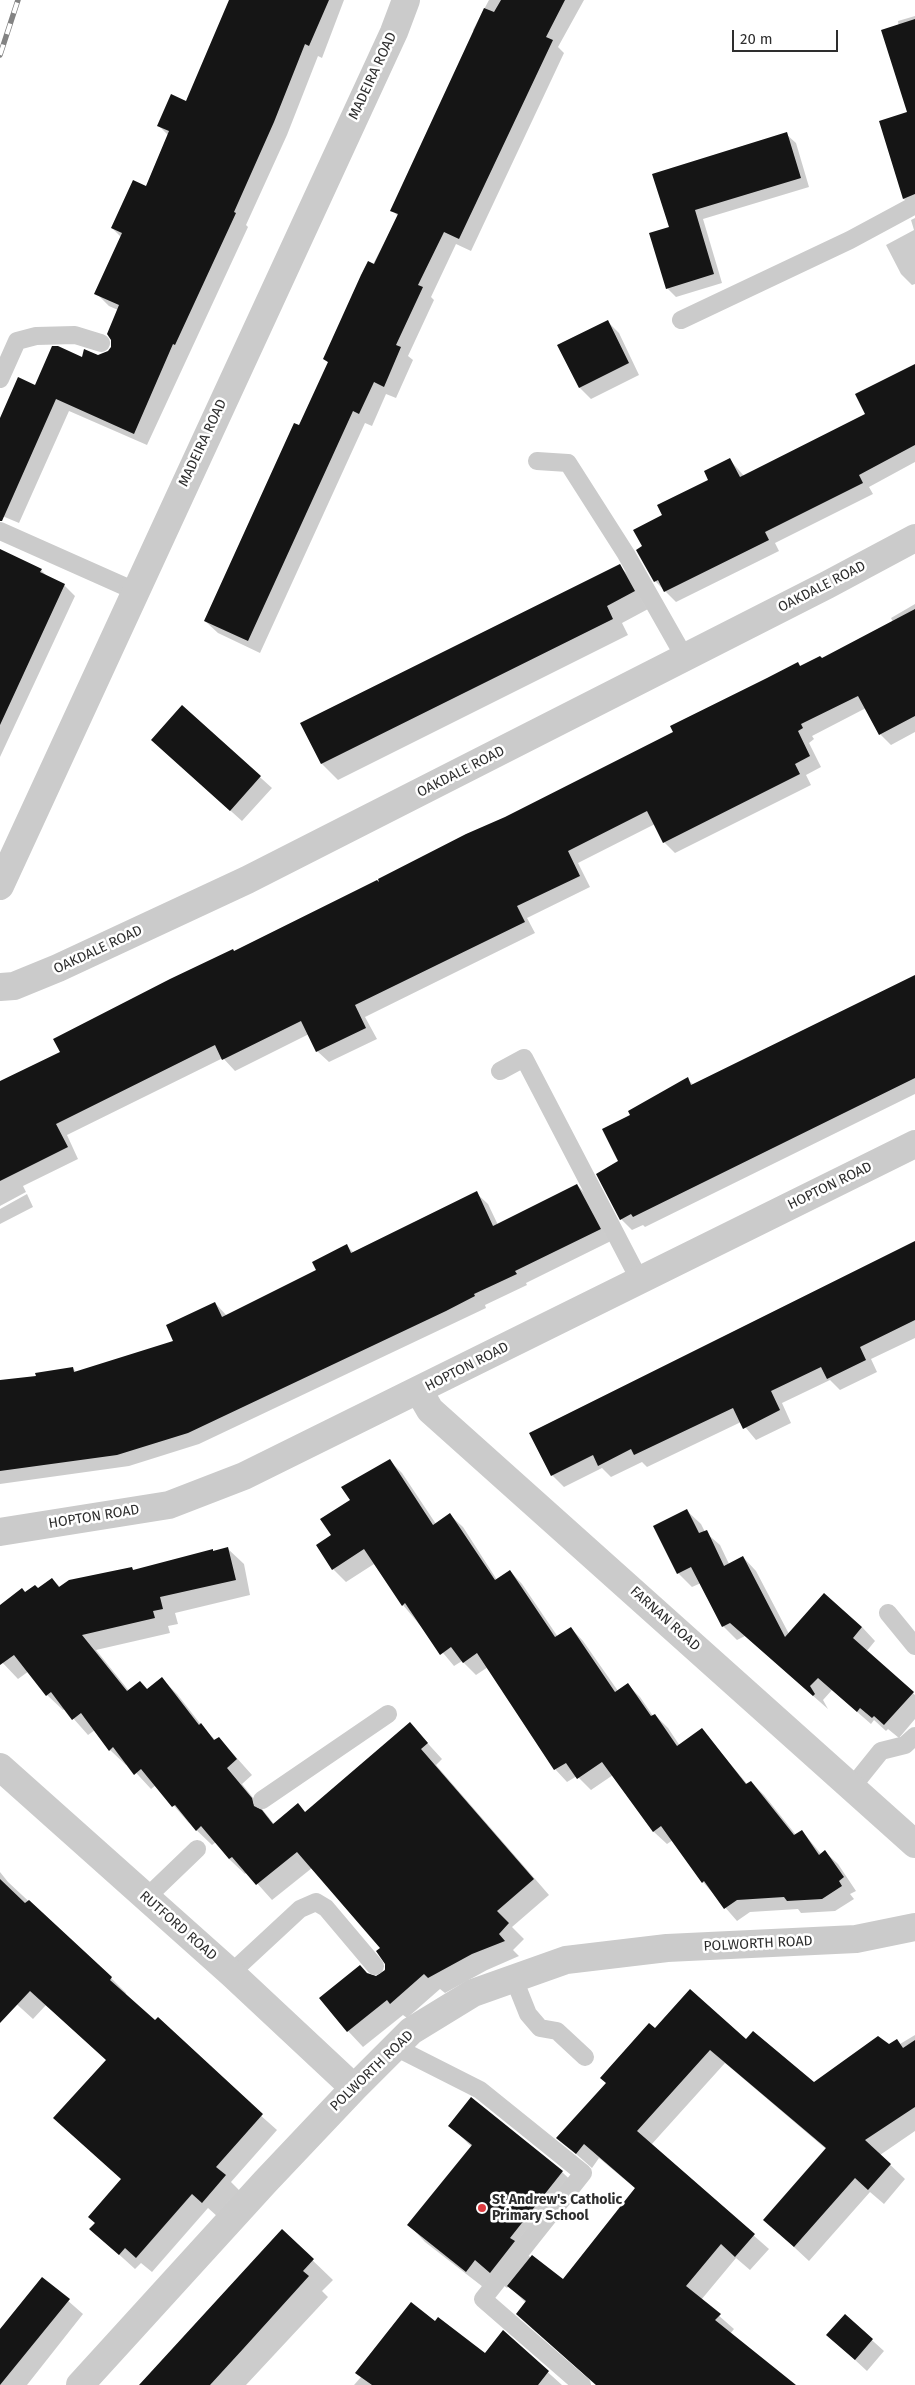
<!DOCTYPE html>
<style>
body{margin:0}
#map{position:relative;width:915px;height:2385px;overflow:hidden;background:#fff;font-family:"Fira Sans",sans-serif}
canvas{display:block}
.scale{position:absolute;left:732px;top:30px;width:106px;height:22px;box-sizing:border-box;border:2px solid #2e2e2e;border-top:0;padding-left:6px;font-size:15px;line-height:18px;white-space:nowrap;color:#2e2e2e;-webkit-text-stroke:4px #fff;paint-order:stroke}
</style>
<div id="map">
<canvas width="915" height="2385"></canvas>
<div class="scale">20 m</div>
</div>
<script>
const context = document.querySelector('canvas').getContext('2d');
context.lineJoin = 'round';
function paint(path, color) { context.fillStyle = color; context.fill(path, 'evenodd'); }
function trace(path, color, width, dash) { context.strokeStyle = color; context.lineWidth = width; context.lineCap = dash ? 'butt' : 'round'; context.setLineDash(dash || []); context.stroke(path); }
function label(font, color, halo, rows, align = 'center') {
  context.font = font + ' "Fira Sans",sans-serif'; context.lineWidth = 5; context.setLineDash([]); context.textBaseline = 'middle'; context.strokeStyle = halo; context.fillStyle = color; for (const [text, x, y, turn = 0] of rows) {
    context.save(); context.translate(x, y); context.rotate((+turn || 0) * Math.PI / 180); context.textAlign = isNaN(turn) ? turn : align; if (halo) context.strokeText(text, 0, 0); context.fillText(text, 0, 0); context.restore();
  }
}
paint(new Path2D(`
 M230,0H344L322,58L318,56L287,135L246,225L248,227L147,445L69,411L19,523L0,515V421L35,386L82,358L98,357L109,352L112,347L118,310L109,306L96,293L121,237L112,228L146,187L168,135L158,125L187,102Z
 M489,0H584L558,47L564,53L471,251L456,244L431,297L434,300L408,356L413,360L396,398L386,394L372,426L365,423L260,653L218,633L205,621L300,427L329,363L324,359L398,216L392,210L474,32L473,30Z
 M915,16V209L904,199L880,122L909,113L898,21Z
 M786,134L796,143L809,187L703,219L722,283L676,297L667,288L670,228Z
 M915,218V284L912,285L901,274L886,245L914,230L911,220Z
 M607,321L619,333L639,375L591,399L580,388L558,345Z
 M915,369V462L869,487L873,494L775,543L779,551L676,602L655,581L643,547L664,516L710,480L730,460L744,476L867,415Z
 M0,551L41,570L47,576L64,585L75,596L0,757Z
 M619,566L636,582L650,608L622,623L628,635L338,780L322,764L302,723Z
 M915,604V732L891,745L880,734L866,708L812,736L814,739L809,743L821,767L806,775L811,785L675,853L664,842L655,824L578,863L590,887L527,918L535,933L365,1017L377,1039L329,1062L317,1051L309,1034L235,1071L223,1058L67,1135L78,1159L23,1186L26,1192L0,1206V1083L61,1053L235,952L383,887L505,818L675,733L798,664L801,667L822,659L893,622L891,618Z
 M182,707L272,788L242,821L164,751Z
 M915,976V1094L645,1227L643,1225L632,1230L621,1219L620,1161L631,1116L687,1079L694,1085Z
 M577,1185L588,1196L611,1241L526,1283L527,1285L485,1305L486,1308L199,1444L129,1466L0,1484V1381L37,1377L73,1368L76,1372L175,1342L215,1303L227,1316L318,1271L347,1246L354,1253L476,1193L488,1204L498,1225Z
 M27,1194L33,1207L0,1224V1209Z
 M915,1244V1338L871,1359L877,1372L840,1390L830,1380L782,1403L791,1423L756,1440L741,1422L647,1467L642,1462L611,1477L602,1468L564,1487L552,1475Z
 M390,1461L402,1473L436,1524L450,1515L463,1527L497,1580L510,1571L522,1584L558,1637L571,1628L583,1641L618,1691L627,1684L640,1697L653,1716L655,1715L668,1728L680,1746L702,1730L748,1785L751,1782L764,1795L796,1835L802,1831L821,1854L825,1852L838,1864L856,1891L850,1894L854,1899L835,1911L801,1913L798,1909L750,1912L737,1921L703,1882L673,1840L667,1844L654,1832L613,1775L591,1790L577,1776L567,1782L555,1769L488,1667L476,1675L462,1661L454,1666L403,1605L374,1564L346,1582L333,1569V1535L351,1500Z
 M687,1511L701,1524L705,1532L720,1545L729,1564L743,1557L756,1571L789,1634L862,1627L875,1641L866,1652L915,1695V1719L899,1738L888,1729L886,1731L874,1720L871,1724L832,1690L823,1700L828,1709L745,1636L737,1640L723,1626L701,1583L692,1587L678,1573Z
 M228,1549L244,1564L250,1595L175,1613L178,1624L168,1626L170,1633L96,1650L129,1691L148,1690L162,1679L177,1694L202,1726L216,1741L219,1738L252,1775L242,1784L274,1824L306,1813L410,1724L442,1759L436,1765L549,1895L512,1927L524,1939L513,1950L519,1956L487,1970L445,1993L440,1989L407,2018L403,2015L363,2047L348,2031L371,1977L382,1976L387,1964L382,1948L312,1868L272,1900L247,1872L245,1874L229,1859L216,1842L212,1845L188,1822L156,1785L151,1789L127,1763L126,1765L110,1750L95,1730L88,1735L65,1709L63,1710L47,1695L29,1671L18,1679L0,1660V1607L26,1593L39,1590L52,1579L61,1588L132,1568L134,1571Z
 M0,1872L8,1882L111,1978L126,1993L125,1995L277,2130L231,2182L240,2191L218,2217L208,2208L152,2272L141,2263L135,2269L91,2229L122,2180L107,2060L46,2005L33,2019L0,1989Z
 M655,2030L746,2041L814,2083L889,2045L900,2044L915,2035V2131L880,2155L905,2179L884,2204L870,2192L809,2261L765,2220L826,2149L725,2063L651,2145L769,2249L750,2270L736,2258L701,2300L734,2329L730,2334L794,2385H596L532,2328L526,2303L509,2286L507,2288L492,2276L483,2287L425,2242L409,2225L472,2147L450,2126L562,2172L579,2188L526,2254L563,2281L636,2189L599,2158L592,2168L558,2138Z
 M282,2231L333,2280L322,2291L328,2297L246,2385H142Z
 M42,2278L83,2314L27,2385H0V2331Z
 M845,2316L884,2351L867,2371L828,2335Z
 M435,2323L485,2355L503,2332L562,2385H354L361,2377Z`), '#0003');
paint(new Path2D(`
 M229,0H329L309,46L305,44L274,122L234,212L236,213L175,345L173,344L134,434L56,399L2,521H0V418L18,377L35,385L52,346H58L82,357L84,349L98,355L108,351L111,347V340L107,334L119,305L94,294L122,233L111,228L133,180L146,186L169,131L157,126L171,94L186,101Z
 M501,0H565L546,37L553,40L459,239L444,232L418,285L423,287L396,345L401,347L384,387L374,382L359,414L353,411L248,641L204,621L294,423L299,425L328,362L323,359L361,275L368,261L374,264L398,214L390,211L484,8L494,12Z
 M915,19V194L903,199L879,121L907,112L881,30Z
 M787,132L801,178L695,210L714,274L666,289L649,233L669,227L652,174Z
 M608,320L629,363L579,388L557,345Z
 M915,364V445L859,475L863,483L765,532L769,540L664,592L658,580L654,582L636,550L642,546L633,530L662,515L657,505L708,480L704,471L730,458L740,477L865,414L855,394Z
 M0,549L42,569L40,572L65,584L0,725Z
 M620,564L635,591L607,606L613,619L321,764L300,723Z
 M915,609V716L879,735L858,696L801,724L803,728L798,731L810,756L795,764L800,774L663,843L647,811L568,851L580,876L517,906L525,922L355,1005L366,1028L316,1052L301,1021L222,1060L215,1045L56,1124L68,1147L0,1181V1081L60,1052L53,1039L170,979L233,949L234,951L377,880L379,882L378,879L466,834L505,817L673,732L670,726L767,678L798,662L800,666L820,656L822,658Z
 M182,705L261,776L230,811L151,740Z
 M915,975V1078L633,1217L631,1214L620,1220L596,1174L618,1161L602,1129L630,1115L628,1111L688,1077L691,1085Z
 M577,1184L601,1229L515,1271L517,1274L474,1294L475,1296L446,1311L188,1433L117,1455L0,1471V1380L36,1376L35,1373L73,1367L74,1372L173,1341L166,1325L215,1302L222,1317L316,1270L312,1262L347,1244L351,1253L477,1191L493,1226Z
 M915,1241V1320L860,1347L866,1360L827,1379L821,1367L771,1391L780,1410L743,1429L733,1408L634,1455L631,1449L598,1466L593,1455L551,1476L529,1433Z
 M390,1459L433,1525L450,1513L495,1580L510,1570L555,1637L571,1627L615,1692L628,1683L651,1716L655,1714L677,1746L702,1728L746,1784L751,1781L794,1835L802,1830L819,1855L825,1850L844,1877L839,1881L842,1886L822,1899L787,1901L784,1897L737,1900L724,1909L704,1881L702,1883L661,1826L653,1832L602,1762L577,1779L566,1763L554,1770L477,1653L463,1663L451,1647L440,1655L405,1603L402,1606L364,1549L332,1570L316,1545L331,1535L320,1519L350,1500L341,1487Z
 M687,1509L699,1533L707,1530L724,1566L743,1556L785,1637L824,1593L862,1627L853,1638L914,1692L884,1725L874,1716L872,1718L860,1708L857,1712L818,1678L810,1686L815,1694L813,1696L730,1623L722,1627L691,1567L677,1574L653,1526Z
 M228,1547L236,1580L160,1597L163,1609L153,1611L155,1618L82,1635L127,1691L140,1681L147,1689L162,1677L199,1725L201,1723L214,1740L219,1737L237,1759L227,1768L252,1798L254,1806L262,1810L273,1824L298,1803L305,1812L410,1722L428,1743L421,1749L534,1879L497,1911L509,1923L499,1934L505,1941L472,1954L428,1978L424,1974L390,2004L387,2000L347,2032L319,1998L360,1965L367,1973L376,1976L385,1970V1964L376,1951L380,1948L297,1852L256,1885L232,1857L229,1859L201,1826L196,1831L175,1805L172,1807L141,1769L134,1775L113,1747L109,1751L81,1713L72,1720L51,1692L46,1696L14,1655L0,1665V1605L22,1588L25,1592L35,1585L38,1588L52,1578L59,1587L69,1580L132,1567L133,1570L213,1549V1551Z
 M0,1879L25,1903L29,1900L112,1977L110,1980L155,2020L158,2017L263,2114L216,2167L226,2175L202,2203L192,2194L136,2258L125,2248L119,2255L89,2229L95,2223L88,2217L121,2179L53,2118L106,2060L30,1991L0,2023Z
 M690,1989L746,2039L753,2031L814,2082L878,2036L889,2044L897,2039L903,2048L915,2040V2107L865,2140L891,2164L868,2190L855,2178L794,2247L763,2220L826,2148L710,2050L637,2131L755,2234L735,2257L721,2244L686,2286L721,2314L715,2320L796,2385H596L516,2314L526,2301L507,2286L532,2255L563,2279L635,2188L584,2144L576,2154L556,2138L606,2083L600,2078L649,2023L655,2028Z
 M471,2097L563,2171L510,2238L515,2241L490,2273L475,2260L466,2272L407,2225L472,2145L448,2126Z
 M282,2229L314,2259L303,2271L309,2276L243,2349L210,2385H139Z
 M42,2277L70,2299L0,2385V2329Z
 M411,2302L435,2321L438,2317L485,2353L503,2330L549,2371L538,2385H372L355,2373Z
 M845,2314L873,2339L855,2360L826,2335Z`), '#151515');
trace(new Path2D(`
 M681,320L850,240L915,205
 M0,379L17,341L36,336L75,335L101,343
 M537,461L568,463L626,554L685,658
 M0,531L135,591
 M500,1071L524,1058L639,1279
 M888,1613L915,1646
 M852,1787L881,1751L905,1745L915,1736
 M262,1800L388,1714
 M146,1898L197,1849
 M231,1973L300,1909L316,1902L326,1908L375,1966
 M514,1979L528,2014L540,2028L557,2031L585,2057
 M395,2047L480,2090L583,2173L483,2299L582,2385`), '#cbcbcb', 18);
trace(new Path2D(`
 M0,886L394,32L406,0
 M0,987L14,986L58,968L247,880L827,585L915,538
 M419,1391L430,1410L915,1844
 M0,1532L169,1505L244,1476L915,1144
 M0,1767L231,1973L354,2088
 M80,2385L265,2182L354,2088L411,2031L473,1993L566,1960L667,1948L856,1939L915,1927`), '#cbcbcb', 28);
const rail = new Path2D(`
 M0,55L18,0`);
trace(rail, '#838383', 5.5);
trace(rail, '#fff', 4, [11]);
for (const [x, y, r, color] of [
 [482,2208,5,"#dc3a3f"]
]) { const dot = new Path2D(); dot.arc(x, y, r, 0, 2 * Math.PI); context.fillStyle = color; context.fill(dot); trace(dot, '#fff', 2); }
label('14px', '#2e2e2e', '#fff', [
 ["MADEIRA ROAD",373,76,-65],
 ["MADEIRA ROAD",203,443,-65],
 ["OAKDALE ROAD",822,587,-27],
 ["OAKDALE ROAD",461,772,-27],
 ["OAKDALE ROAD",98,950,-25],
 ["HOPTON ROAD",830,1186,-26],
 ["HOPTON ROAD",467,1367,-27],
 ["HOPTON ROAD",94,1517,-9],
 ["FARNAN ROAD",665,1619,42],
 ["RUTFORD ROAD",178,1926,41],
 ["POLWORTH ROAD",758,1944,-3],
 ["POLWORTH ROAD",372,2071,-44]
]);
label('bold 14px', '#2e2e2e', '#fff', [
 ["St Andrew's Catholic",492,2200],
 ["Primary School",492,2216]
], 'left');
</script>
